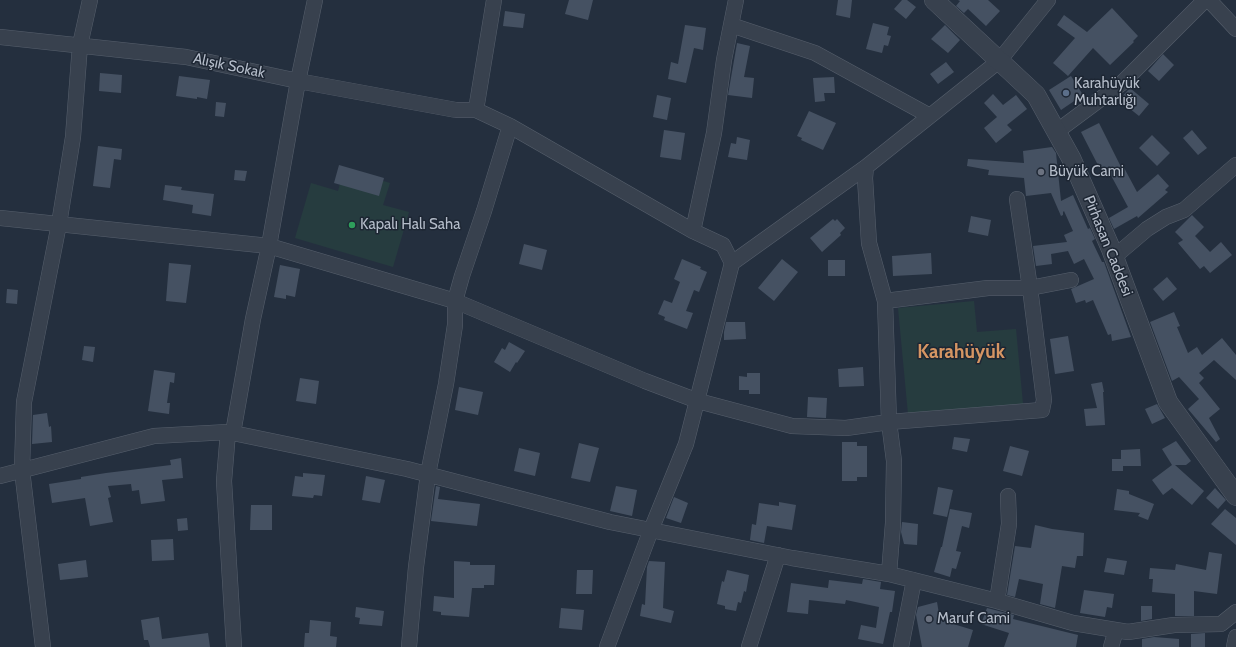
<!DOCTYPE html>
<meta charset="utf-8">
<style>
body{margin:0}
canvas{display:block;background:#242f3e}
</style>
<canvas width="1236" height="647"></canvas>
<script>
const context = document.querySelector('canvas').getContext('2d');
context.lineJoin = 'round';
function paint(path, color) { context.fillStyle = color; context.fill(path, 'evenodd'); }
function trace(path, color, width, dash) { context.strokeStyle = color; context.lineWidth = width; context.lineCap = dash ? 'butt' : 'round'; context.setLineDash(dash || []); context.stroke(path); }
function label(font, color, halo, rows, align = 'center') {
  context.font = font + ' Cabin,sans-serif'; context.lineWidth = 3; context.setLineDash([]); context.textBaseline = 'middle'; context.strokeStyle = halo; context.fillStyle = color; for (const [text, x, y, turn = 0] of rows) {
    context.save(); context.translate(x, y); context.rotate((+turn || 0) * Math.PI / 180); context.textAlign = isNaN(turn) ? turn : align; if (halo) context.strokeText(text, 0, 0); context.fillText(text, 0, 0); context.restore();
  }
}
paint(new Path2D(`
 M344,169L390,183L383,205L409,212L393,267L295,238L311,183L338,191Z
 M974,301L977,332L1016,329L1023,404L908,414L898,308Z`), '#263c3f');
paint(new Path2D(`
 M569,0H593L588,20L565,14Z
 M838,0H852L850,18L836,15Z
 M902,0H907L916,7L906,19L894,9Z
 M958,0H988L1000,11L986,26L968,9L964,13L956,6L960,1Z
 M1112,8L1138,36L1133,41L1134,42L1110,65L1093,48L1068,76L1053,63L1075,38L1057,25L1064,15L1087,32Z
 M505,11L525,14L523,28L503,26Z
 M873,23L889,27L887,35L891,36L888,46L884,45L882,53L866,49Z
 M685,25L706,28L703,50L694,48L686,83L668,79L671,62L678,64Z
 M945,25L960,40L948,53L931,39Z
 M737,43L750,46L744,77L754,78L752,98L728,95Z
 M1163,54L1174,65L1159,81L1148,71Z
 M946,62L954,72L938,84L930,74Z
 M100,73L122,75L121,93L99,91Z
 M179,76L210,80L207,99L197,97V99L176,96Z
 M1071,76L1083,95L1061,110L1049,90Z
 M834,77L835,93H824L825,101L815,102L813,78Z
 M1130,88L1149,104L1139,116L1119,100Z
 M993,94L1003,105L1016,95L1027,109L1007,125L1012,130L996,143L984,128L997,117L984,103Z
 M657,95L671,98L667,120L653,117Z
 M216,102L226,103L224,117L215,116Z
 M809,111L836,123L823,150L801,140L802,138L797,136Z
 M1099,123L1120,165L1122,164L1137,192L1158,174L1169,186L1165,190L1168,192L1138,218L1137,216L1114,229L1109,218L1128,207L1107,168L1101,171L1081,132Z
 M664,130L685,133L681,160L660,157Z
 M1192,130L1207,148L1198,155L1183,138Z
 M1152,135L1170,153L1157,166L1139,148Z
 M737,137L750,140L747,160L728,157L731,143L736,144Z
 M98,146L122,149L121,160L114,159L110,188L93,186Z
 M1052,147L1056,153L1061,201L1073,195L1088,229L1090,228L1095,239L1092,241L1102,262H1104L1131,337L1112,341L1111,334L1108,335L1093,300L1086,303L1085,300L1076,303L1071,289L1094,279L1084,259L1074,264L1068,251L1051,254L1052,264L1036,266L1033,246L1067,242L1064,235L1073,231L1064,211L1063,212V215L1061,216L1051,193L1026,196L1024,178L988,175L989,170L967,166L968,159L1024,163L1023,151Z
 M339,165L384,178L379,196L334,183Z
 M235,170L247,171L245,181L234,180Z
 M165,185L182,187L181,190L214,194L211,216L192,213L193,205L163,200Z
 M1192,215L1204,227L1195,236L1210,252L1221,242L1232,255L1210,273L1204,266L1200,269L1178,243L1183,240L1175,232Z
 M971,216L991,220L988,236L968,232Z
 M833,219L835,221L837,219L845,228L840,233L841,235L822,252L810,238Z
 M524,244L547,250L542,270L519,264Z
 M931,253L932,274L893,276L892,256Z
 M682,259L701,267L700,269L707,272L699,292L694,290L686,311L693,313L687,329L664,320L665,317L658,314L664,300L672,303L680,282L674,279Z
 M782,259L798,272L774,301L758,288Z
 M828,260H845V276H828Z
 M169,263L191,265L186,303L166,301Z
 M280,265L300,269L295,297L286,295V299L274,297Z
 M1167,277L1177,289L1163,301L1153,289Z
 M7,289L18,290L17,304L6,303Z
 M1174,312L1180,326L1177,327L1188,353L1197,347L1202,355L1222,338L1236,355V380L1214,360L1199,373L1204,378L1199,383L1220,409L1209,418L1220,439L1216,442L1188,409L1199,399L1179,377L1172,381L1150,322Z
 M726,322H745L746,339L724,340V332Z
 M1068,336L1074,371L1055,374L1050,339Z
 M509,342L525,351L517,363L516,362L510,372L494,362L502,348L505,350Z
 M84,346L95,347L93,362L82,360Z
 M863,367L864,386L839,387L838,369Z
 M154,370L175,373L174,383L170,382L167,403H170L169,414L148,411Z
 M747,373H760V394H749V390H739V376L747,377Z
 M300,378L319,381L316,404L296,401Z
 M1102,382L1104,392H1103L1105,425L1086,426L1084,409L1097,408L1091,384Z
 M459,387L483,392L478,415L455,410Z
 M808,397L827,398L826,418L807,417Z
 M1157,404L1165,418L1152,424L1145,409Z
 M47,413L49,427L51,426L52,442L32,444L33,415Z
 M954,437L970,439L967,452L952,449Z
 M1176,441L1191,461L1186,465H1175L1204,491L1192,505L1172,488L1163,495L1152,480L1172,465L1162,449Z
 M842,442H857V446H867V477H857V481H842Z
 M579,443L599,448L590,482L571,478Z
 M1010,446L1029,451L1022,476L1003,471Z
 M519,448L540,453L535,476L514,471Z
 M1140,449L1141,466H1123V471H1112V459H1121V450Z
 M181,458L183,478L162,480L165,501L141,504L139,490L132,491L131,484L108,486L111,497L108,498L113,522L90,526L85,498L52,503L49,484L81,479V477L106,473L171,465L170,460Z
 M303,473L325,475L322,496L314,495L313,498L292,496L295,476L303,477Z
 M366,476L385,480L380,503L362,500Z
 M436,486L440,487L438,499L480,504L477,526L431,521Z
 M616,486L637,490L632,516L610,511Z
 M938,487L953,490L947,517L933,514Z
 M1215,488L1226,500L1218,509L1206,498Z
 M1117,489L1129,491V494L1154,504L1148,520L1138,516L1140,513L1114,510Z
 M674,497L688,503L681,523L666,518Z
 M779,502L796,505L792,530L767,526L764,543L750,540L752,524L756,525L759,503L779,506Z
 M251,505H272V530H250Z
 M950,509L972,513L969,528L962,526L956,551L961,552L956,569L952,568L950,577L934,572L941,547H942Z
 M1225,509L1236,518V545L1211,524Z
 M187,518L188,530L178,531L177,519Z
 M902,522L918,524L917,545L904,544L901,532Z
 M1035,525L1052,529L1084,533L1083,556H1077L1075,568L1062,566L1055,608L1040,604L1043,584L1019,579L1015,597L1007,595L1015,546L1031,548Z
 M173,539L174,560L152,561L151,540Z
 M1209,552L1222,554L1217,594L1194,591V616H1175V594L1152,592L1153,579H1149L1150,568L1175,570L1176,564L1206,570Z
 M1107,558L1127,561L1124,575L1104,572Z
 M86,560L88,577L60,580L58,564Z
 M454,561L470,562V565H495L494,585H484V588H472L469,617L441,615V612L433,611L434,596L454,598Z
 M649,561L665,562L663,608L674,611L671,623L640,616L642,604L645,605L647,567Z
 M577,570H593L592,594H576Z
 M727,570L749,575L746,592L744,591L741,603L738,602L736,611L725,609V606L717,604L722,581L724,582Z
 M863,579L881,582L880,589L895,591L892,612H890L883,644L858,639L861,625L876,628L879,607L846,600L845,604L809,600L808,614L787,612L791,583L828,588L829,580L862,584Z
 M1084,590L1114,594L1112,608L1107,607L1105,617L1080,613Z
 M937,602L940,620L973,630L968,647H922L916,615L918,607Z
 M1141,606H1152V619L1141,621Z
 M356,607L384,611L382,626L359,624L360,618L355,617Z
 M561,608L584,610L582,630L559,628Z
 M987,608L1014,615L1013,619L1078,635L1076,647H1004L1009,633L981,624Z
 M159,617L162,639L208,633L210,647H150L148,640H144L141,620Z
 M310,620L331,622L330,636L337,637L336,647H304L305,633H309Z
 M1205,633V647H1191V634Z
 M1154,637L1179,639V647H1142V639Z`), '#455162');
const minor = new Path2D(`
 M1209,0L1236,29
 M731,25L815,53L930,116
 M0,37L186,57L298,81L456,110H476L510,126L693,231L723,245L732,263L686,444L651,530L607,647
 M476,110L494,0
 M1056,132L1122,83L1205,0
 M866,167L865,178L869,243L885,301L889,422L894,461L893,523L889,574
 M0,218L269,246L455,301L645,381L698,401L792,426L846,428L889,422L1042,410L1044,400L1030,288L1017,199
 M693,231L714,133L724,60L736,0
 M1114,257L1147,229L1166,217L1184,210L1236,165
 M732,263L866,167L999,61L1048,0
 M885,301L988,288H1030L1071,280
 M228,432L224,481L234,647
 M233,433L253,319L269,246L298,81L315,0
 M0,476L154,436L228,432L407,469L610,522L792,558L889,574L997,601L1073,623L1128,632L1174,625L1221,624L1236,612
 M997,601L1009,524L1008,496
 M43,647L22,470L24,402L59,224L73,137L80,45L90,0
 M409,647L416,567L428,474L446,384L455,325V301L462,276L484,211L510,126
 M749,647L778,555
 M901,647L914,580
 M1111,647L1116,630
 M1234,647L1236,637`);
const tertiary = new Path2D(`
 M934,0L1036,95L1071,158L1111,249L1168,402L1236,496`);
trace(minor, '#565f6c', 16);
trace(tertiary, '#565f6c', 20);
trace(minor, '#38414e', 15);
trace(tertiary, '#38414e', 19);
for (const [x, y, r, color] of [
 [1066,93,4,"#5c6f8a"],
 [1041,172,4,"#6b7280"],
 [352,225,4,"#2e9e5b"],
 [929,619,4,"#6b7280"]
]) { const dot = new Path2D(); dot.arc(x, y, r, 0, 2 * Math.PI); context.fillStyle = color; context.fill(dot); trace(dot, '#1d2633', 1.5); }
label('15px', '#b4bcc9', '#1d2633', [
 ["Alışık Sokak",229,66,12],
 ["Pirhasan Caddesi",1108,246,68]
]);
label('15px', '#b4bcc9', '#1d2633', [
 ["Karahüyük",1074,84],
 ["Muhtarlığı",1074,101],
 ["Büyük Cami",1049,172],
 ["Kapalı Halı Saha",360,225],
 ["Maruf Cami",937,619]
], 'left');
label('bold 19px', '#d59563', '#1d2633', [
 ["Karahüyük",961,352]
]);
</script>
